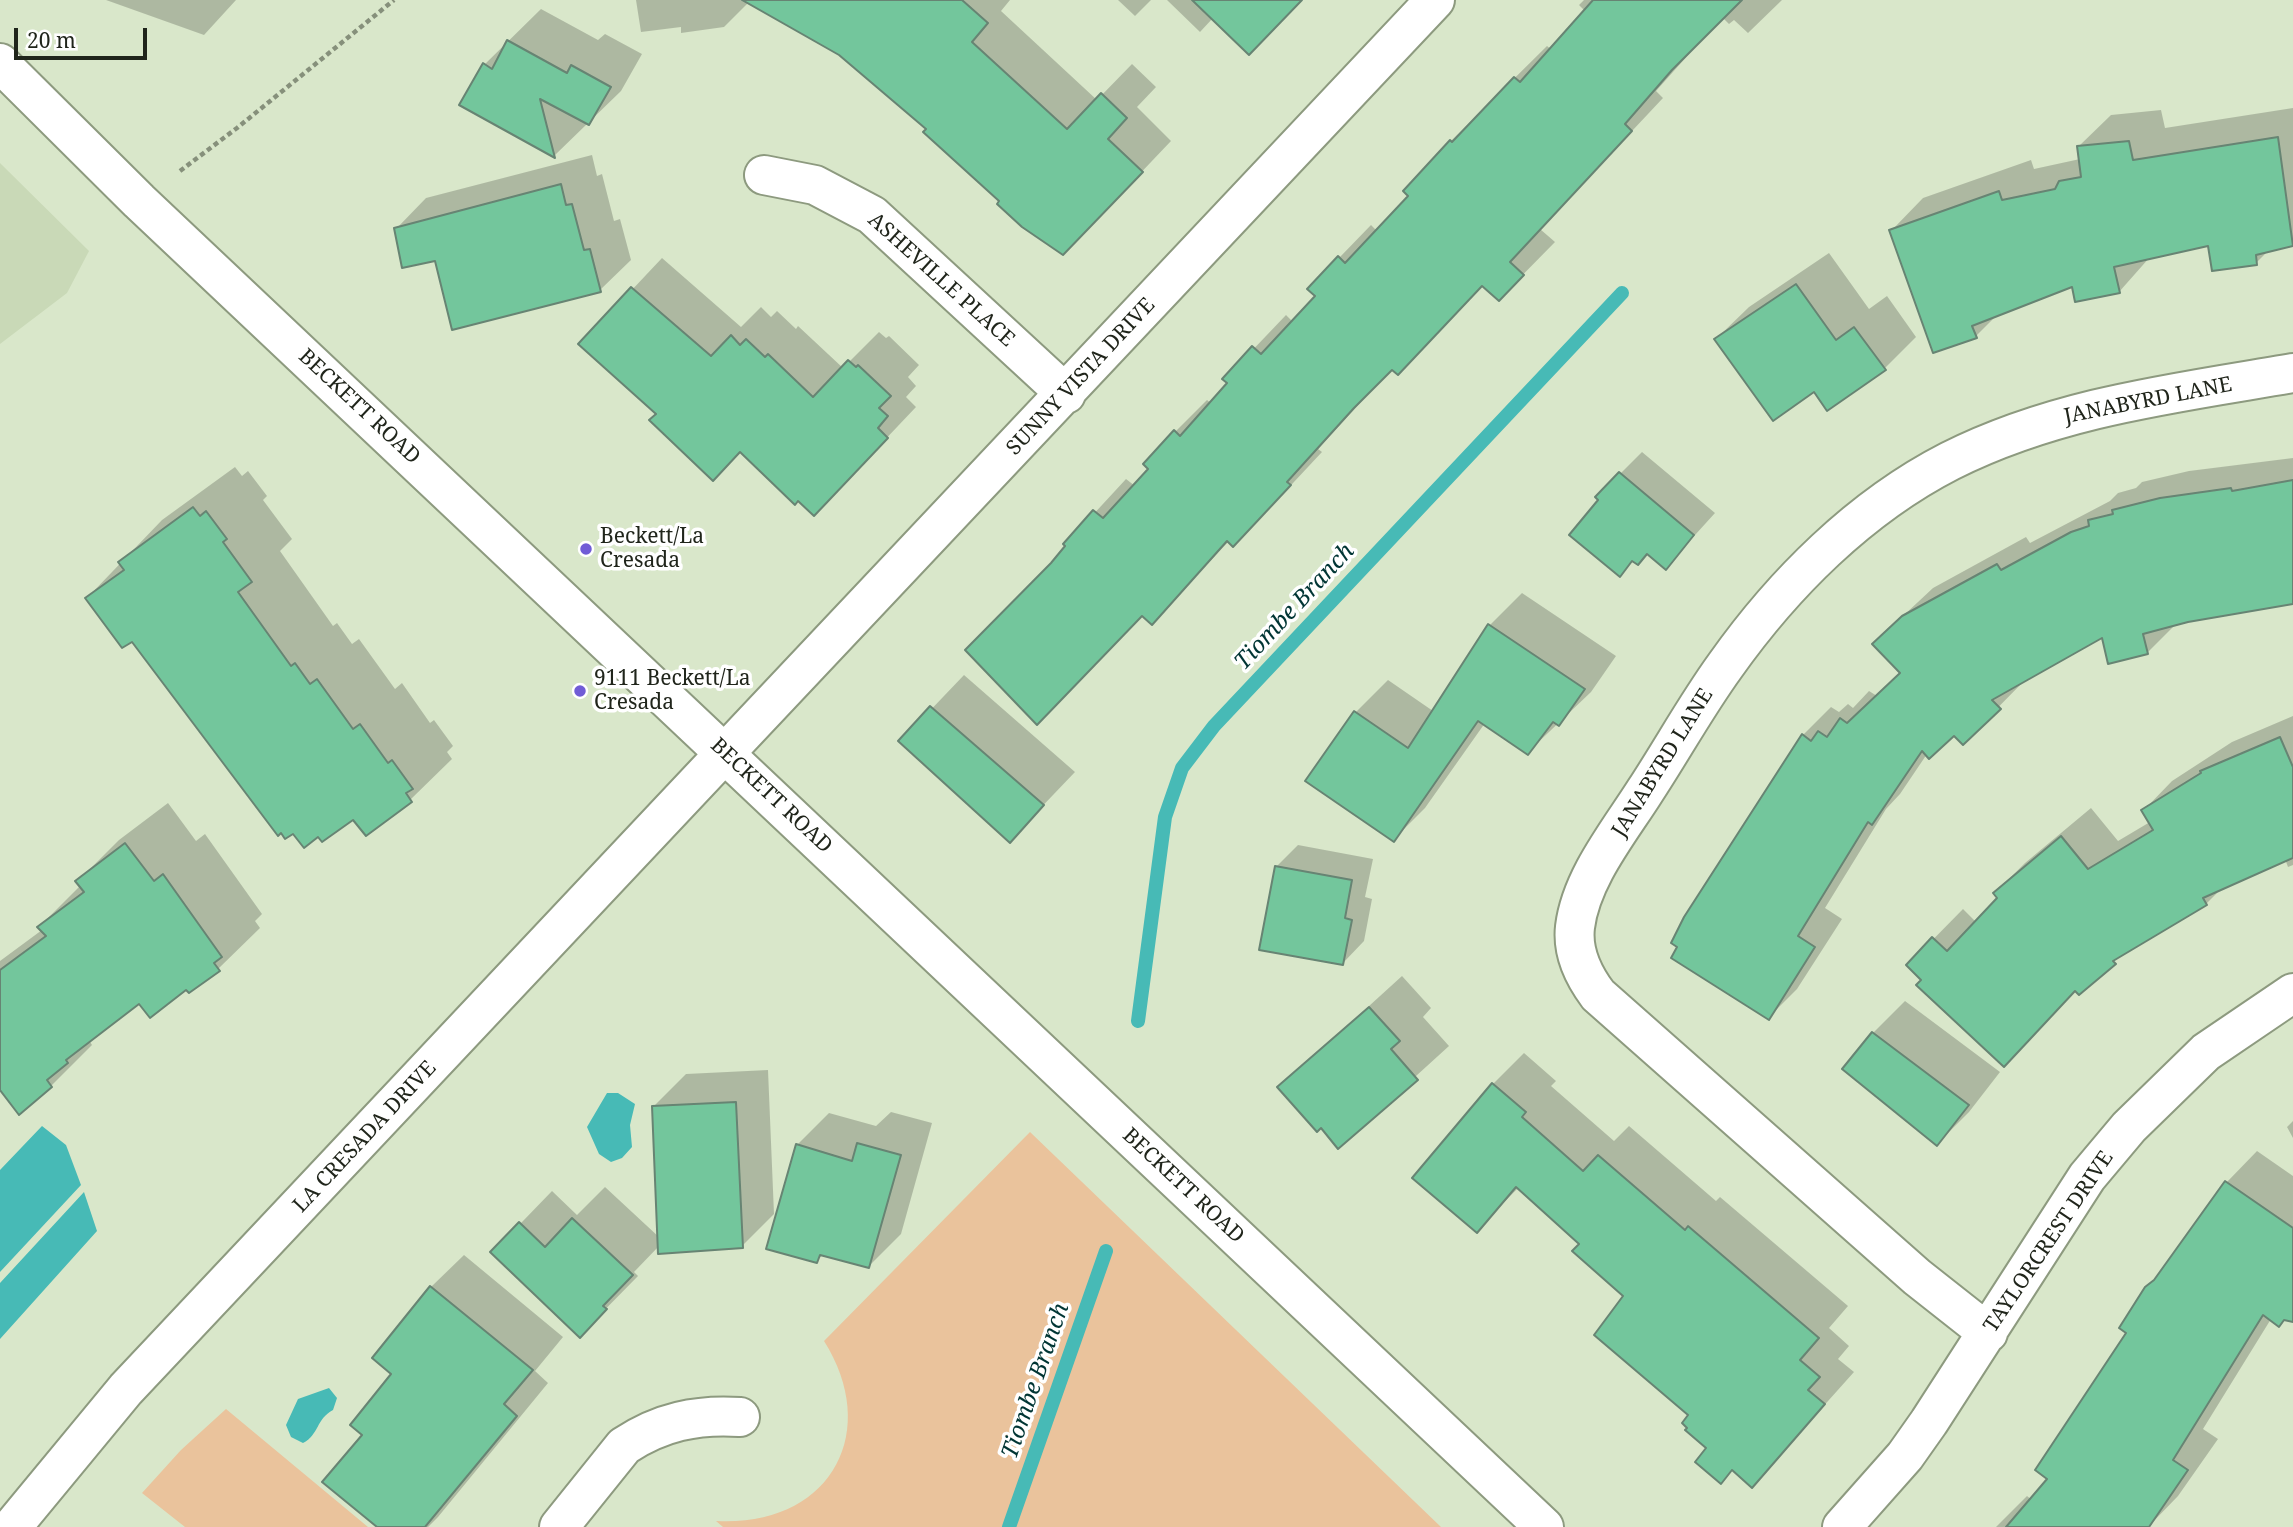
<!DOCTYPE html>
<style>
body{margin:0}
#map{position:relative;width:2293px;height:1527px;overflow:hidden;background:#d9e7ca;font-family:"Noto Serif",serif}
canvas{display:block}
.scale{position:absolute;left:14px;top:28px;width:133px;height:32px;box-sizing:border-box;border:4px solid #20251b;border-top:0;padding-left:9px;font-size:21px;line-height:24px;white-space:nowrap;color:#20251b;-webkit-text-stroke:5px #fff;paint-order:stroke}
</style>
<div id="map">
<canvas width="2293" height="1527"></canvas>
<div class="scale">20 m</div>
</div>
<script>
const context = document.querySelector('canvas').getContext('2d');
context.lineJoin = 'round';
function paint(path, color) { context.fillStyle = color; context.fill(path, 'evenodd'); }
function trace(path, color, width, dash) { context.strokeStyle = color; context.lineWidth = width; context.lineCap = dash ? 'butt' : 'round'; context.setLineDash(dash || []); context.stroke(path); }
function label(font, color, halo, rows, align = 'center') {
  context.font = font + ' "Noto Serif",serif'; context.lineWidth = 7; context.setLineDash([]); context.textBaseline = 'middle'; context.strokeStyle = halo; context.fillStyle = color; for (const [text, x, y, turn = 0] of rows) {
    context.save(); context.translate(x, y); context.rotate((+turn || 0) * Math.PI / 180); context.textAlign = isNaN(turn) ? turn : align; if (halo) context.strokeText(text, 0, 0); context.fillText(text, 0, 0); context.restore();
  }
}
paint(new Path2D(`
 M0,163L89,251L67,293L0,344Z`), '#c9d9b7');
paint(new Path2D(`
 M1030,1132L1441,1527H723L716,1521C830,1527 882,1433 824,1341Z
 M226,1409L368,1527H185L142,1493L181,1450Z`), '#eac39c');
paint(new Path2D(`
 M607,1093H618L635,1104L630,1125L632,1147L622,1158L611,1162L599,1154L587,1127Z
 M42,1126L66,1145L81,1185L0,1272V1170Z
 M84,1192L97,1231L0,1339V1283Z
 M329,1388L337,1398L333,1410C316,1419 319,1435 303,1443L291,1437L286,1425L298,1399Z`), '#47bab6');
paint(new Path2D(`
 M106,0H236L204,35Z
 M636,0H751L724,27L681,33V27L641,32Z
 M764,0H1010L1001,11L1097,100L1132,64L1156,87L1137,107L1171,141L1093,223L1002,201L928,128L840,54Z
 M1118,0H1151L1135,16Z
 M1167,0H1301L1213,18L1200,32Z
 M1584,0H1782L1748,33L1734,20L1729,24L1722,17L1656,91L1663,98L1540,229L1555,242L1499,299L1483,284L1392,368L1318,449L1322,452L1265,513L1229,541L1152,623L1066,544L1126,479L1135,486L1175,432L1207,400L1211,403L1230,383L1225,379L1286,315L1293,322L1317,296L1339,258L1371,225L1377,231L1411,196L1451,141L1547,46L1551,49L1585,11L1579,5Z
 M541,9L598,40L605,34L642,54L621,91L554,156L484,65Z
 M2293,108V244L2272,247L2256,263L2209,244L2150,257L2119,292L2074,285L1998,314L1976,336L1891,231L1923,198L2031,160L2034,169L2080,159L2078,147L2111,115L2161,110L2165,128Z
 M592,155L597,176L602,174L614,221L620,219L631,260L600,290L396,229L426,198Z
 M1829,253L1869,309L1887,296L1916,337L1884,369L1814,390L1716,339L1749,307Z
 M662,258L741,327L761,307L771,317L777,311L796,329L798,326L843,368L879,332L886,338L889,336L919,365L908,377L916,386L906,397L916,407L843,484L741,451L658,414L581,344Z
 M1642,452L1715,513L1666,567L1648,553L1634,560L1619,574L1597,497Z
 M2293,458V600L2175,625L2147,653L2103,636L2027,678L1963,743L1954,734L1927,754L1900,794L1886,809L1825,908L1842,919L1797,989L1769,1017L1680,946L1803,735L1831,707L1839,712L1848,704L1853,708L1869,691L1877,696L1902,673L1903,616L1933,588L2026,537L2030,543L2110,501L2118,493L2136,488L2142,482L2189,471Z
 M235,467L242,476L248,471L267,496L263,500L292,539L280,551L333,626L337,623L352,644L359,639L395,689L402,683L430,723L434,720L453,746L447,752L452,759L410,800L132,640L87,598L162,520Z
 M1522,593L1616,656L1591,692L1528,752L1485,723L1425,808L1393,840L1308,780L1356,712L1388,680L1433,711L1490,625Z
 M964,675L1075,772L1010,840L901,741Z
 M2293,716V865L2288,867L2285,859L2224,886L2206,904L2126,951L2076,989L2004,1065L1908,965L1963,909L1976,922L2000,898L1995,893L2025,863L2091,808L2118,841L2150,822L2143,811L2172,781L2232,742Z
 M168,803L196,841L205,834L262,914L255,921L260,928L218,969L187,987L140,1001L89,1040L92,1045L51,1086L0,1087V961L42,930L39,927L81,885L78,881L119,840Z
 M1298,845L1373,859L1365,897L1372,899L1364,941L1343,963L1276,867Z
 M1402,976L1431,1008L1423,1017L1449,1046L1339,1146L1280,1087Z
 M1905,1001L2000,1072L1969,1112L1937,1144L1873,1033Z
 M1524,1053L1556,1081L1551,1086L1614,1141L1629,1126L1716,1201L1720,1197L1848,1306L1829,1328L1849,1346L1838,1359L1854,1372L1752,1486L1733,1469L1721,1482L1691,1415L1608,1316L1625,1296L1581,1244L1519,1187L1477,1230L1415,1177L1493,1084Z
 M768,1070L774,1214L742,1246L660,1245L634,1272L638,1276L580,1335L493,1252L552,1191L577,1215L605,1187L660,1238L654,1106L686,1074Z
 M891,1112L932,1123L901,1234L869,1266L824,1254L816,1261L797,1145L829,1113L876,1126Z
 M2293,1121V1138L2287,1127Z
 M2257,1151L2293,1176V1320L2271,1319L2203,1429L2218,1439L2178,1496L2148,1527H1996L2027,1496L2032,1500L2050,1479L2161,1273L2227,1182Z
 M464,1255L563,1337L535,1371L548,1383L438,1517L428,1527H379L364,1435L431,1287Z`), '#0003');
trace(new Path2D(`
 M1138,1021L1165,817L1182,768L1214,726L1622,293
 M1009,1527L1106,1251`), '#47bab6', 14);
const building = new Path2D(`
 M742,0H962L988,23L972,42L1067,129L1101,93L1127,118L1108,139L1143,172L1063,255L1022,227L997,204L999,201L923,132L926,129L839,55Z
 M1192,0H1302L1249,55Z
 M1593,0H1742L1672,70L1625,124L1632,131L1510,262L1524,275L1499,301L1482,286L1398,375L1392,370L1354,408L1287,482L1291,485L1233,547L1227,541L1152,625L1142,616L1037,725L965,650L1051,563L1065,546L1063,544L1093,510L1103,518L1148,469L1143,464L1174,430L1180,436L1227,383L1222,379L1252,346L1261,354L1315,296L1307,289L1338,256L1345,263L1408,196L1403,191L1450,140L1452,142L1514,77L1520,82Z
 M507,40L567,73L571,65L611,87L589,125L540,99L555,158L459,105L483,63L492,69Z
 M2278,137L2293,246L2256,255L2257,265L2212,271L2208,246L2114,267L2120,293L2075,302L2072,287L1972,326L1977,338L1933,353L1889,230L1999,191L2002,200L2055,189L2059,181L2081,177L2077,146L2129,141L2133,160Z
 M561,184L566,205L572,204L584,250L590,249L601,292L452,330L435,261L402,268L394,228Z
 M1796,284L1836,340L1854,327L1886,370L1827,411L1814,392L1773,421L1714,339Z
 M631,287L711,356L731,335L740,345L746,339L765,357L768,354L813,397L848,360L856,367L858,365L891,396L879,408L888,416L878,428L888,438L814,516L798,501L795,505L740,452L713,481L649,420L656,414L578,344Z
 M1619,472L1694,535L1666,570L1647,554L1638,565L1632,561L1620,577L1569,535L1598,500L1595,497Z
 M2293,480V604L2188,622L2143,634L2148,654L2108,664L2102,638L1992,700L2001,709L1963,745L1954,736L1929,759L1922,751L1872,825L1868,822L1798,936L1815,947L1769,1020L1671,958L1677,947L1671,943L1684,917L1802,734L1811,741L1818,731L1827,737L1840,718L1847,723L1900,673L1872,644L1902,616L1997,564L2001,570L2071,532L2089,526L2088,520L2113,514L2112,510L2160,498L2231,488L2232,491Z
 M193,507L200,516L206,511L227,539L223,542L252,582L238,592L291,666L295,663L310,684L317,679L353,729L360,724L388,763L392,760L413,789L406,793L412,802L366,836L353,820L322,842L318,837L304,848L293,834L285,839L281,833L278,836L132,642L122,648L85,598L124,570L118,562Z
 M1488,624L1585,689L1559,726L1553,722L1528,755L1478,721L1394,842L1305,781L1354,711L1408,748Z
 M930,706L1044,805L1010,843L898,741Z
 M2280,737L2293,767V858L2203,898L2207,905L2113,961L2116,964L2079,995L2075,991L2004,1067L1916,985L1921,980L1906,965L1932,937L1947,951L1997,898L1993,893L2061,836L2088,869L2153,830L2141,810L2201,773L2200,771Z
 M125,843L154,881L163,874L222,957L214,963L220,971L189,993L186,990L150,1018L139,1004L66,1060L68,1063L47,1080L52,1087L19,1115L0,1090V970L46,936L37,927L84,892L75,881Z
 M1275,866L1352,880L1345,918L1352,920L1343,965L1259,950Z
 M1369,1007L1400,1041L1391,1049L1418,1080L1338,1149L1321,1128L1317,1132L1277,1087Z
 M1872,1032L1969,1105L1937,1146L1842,1069Z
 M1492,1083L1526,1112L1522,1117L1583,1171L1598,1155L1685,1230L1688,1226L1819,1338L1800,1360L1820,1377L1808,1390L1825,1404L1752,1488L1732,1470L1721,1484L1695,1462L1706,1448L1685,1430L1687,1428L1682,1423L1688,1415L1594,1335L1623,1296L1572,1251L1579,1244L1516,1187L1477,1233L1412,1178Z
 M736,1102L743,1248L658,1254L652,1106Z
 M857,1143L901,1155L869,1268L820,1255L817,1263L766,1249L796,1144L852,1161Z
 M2225,1181L2293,1228V1322L2284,1320L2279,1327L2263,1315L2173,1460L2188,1470L2149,1527H2006L2047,1479L2035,1470L2126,1333L2119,1328L2145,1287L2154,1280Z
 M572,1218L633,1275L603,1306L607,1309L580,1338L490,1252L519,1222L545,1247Z
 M430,1286L533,1370L504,1404L517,1416L425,1527H377L322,1482L362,1435L350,1425L391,1374L372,1358Z`);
paint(building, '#73c69c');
trace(building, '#678473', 2);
const minor = new Path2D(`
 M764,175L815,185L872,215L1066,394
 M725,753L1435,0
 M1988,1333L1917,1277L1598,995C1583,975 1572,953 1575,927C1581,878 1619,832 1645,791C1672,750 1696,706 1725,666C1783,584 1860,507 1950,461C2057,407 2176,393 2293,373
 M559,1527L624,1446C660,1422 697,1414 740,1417
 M1842,1527L1905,1456L1929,1422L2087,1177L2129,1127L2206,1052L2293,993`);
const tertiary = new Path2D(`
 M0,63L139,201L1544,1527
 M12,1527L126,1389L725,753`);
trace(minor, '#8d9a7f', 42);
trace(tertiary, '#8d9a7f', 42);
trace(new Path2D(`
 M180,171L237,128L394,0`), '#86907b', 4.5, [5, 3.5]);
trace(minor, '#fff', 38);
trace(tertiary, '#fff', 38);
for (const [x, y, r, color] of [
 [586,549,7,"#705cd6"],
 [580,691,7,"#705cd6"]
]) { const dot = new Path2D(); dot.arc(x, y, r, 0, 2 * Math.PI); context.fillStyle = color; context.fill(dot); trace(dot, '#fff', 2.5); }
label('21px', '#20251b', '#fff', [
 ["ASHEVILLE PLACE",941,280,42],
 ["SUNNY VISTA DRIVE",1081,377,-47],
 ["JANABYRD LANE",2148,401,-11],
 ["BECKETT ROAD",359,407,43],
 ["JANABYRD LANE",1663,763,-58],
 ["BECKETT ROAD",771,796,43],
 ["LA CRESADA DRIVE",365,1137,-47],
 ["BECKETT ROAD",1183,1186,43],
 ["TAYLORCREST DRIVE",2049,1242,-56]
]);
label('21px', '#20251b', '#fff', [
 ["Beckett/La",600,537],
 ["Cresada",600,561],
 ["9111 Beckett/La",594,679],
 ["Cresada",594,703]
], 'left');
label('italic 23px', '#003534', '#fff', [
 ["Tiombe Branch",1295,607,-47],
 ["Tiombe Branch",1036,1381,-71]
]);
</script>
